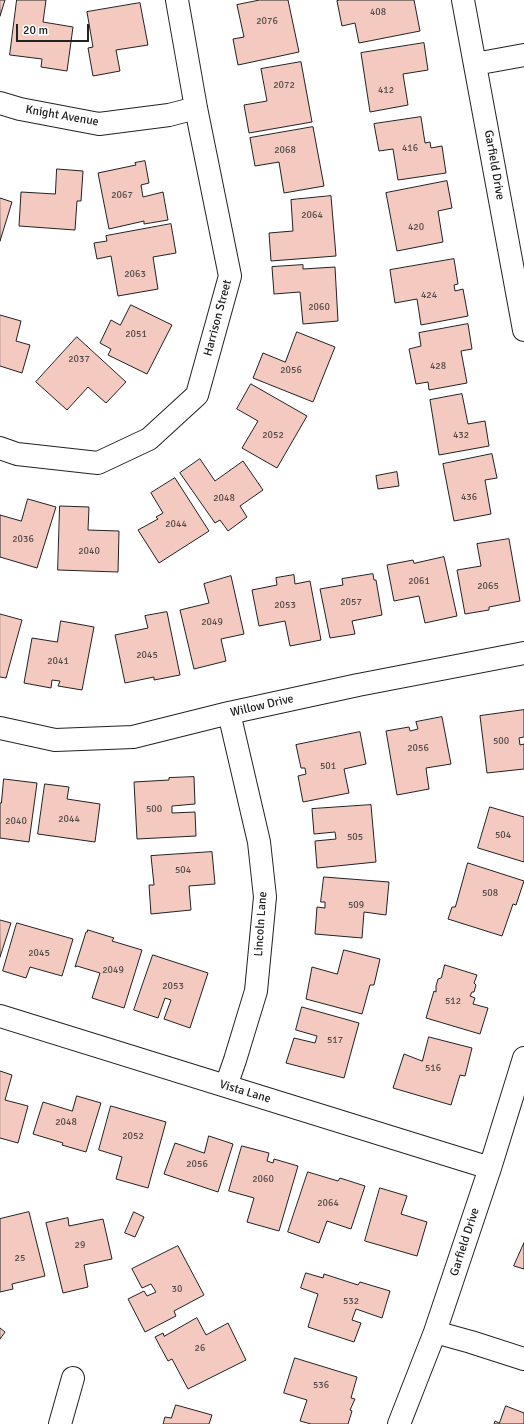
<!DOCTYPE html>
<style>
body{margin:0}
#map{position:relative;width:524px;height:1424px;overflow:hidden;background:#fff;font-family:Signika,sans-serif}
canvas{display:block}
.scale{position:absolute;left:16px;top:24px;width:73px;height:18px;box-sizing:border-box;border:2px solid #222;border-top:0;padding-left:5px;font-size:12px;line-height:14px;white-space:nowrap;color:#222;-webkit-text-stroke:3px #fff;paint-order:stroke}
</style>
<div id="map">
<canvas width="524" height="1424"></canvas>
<div class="scale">20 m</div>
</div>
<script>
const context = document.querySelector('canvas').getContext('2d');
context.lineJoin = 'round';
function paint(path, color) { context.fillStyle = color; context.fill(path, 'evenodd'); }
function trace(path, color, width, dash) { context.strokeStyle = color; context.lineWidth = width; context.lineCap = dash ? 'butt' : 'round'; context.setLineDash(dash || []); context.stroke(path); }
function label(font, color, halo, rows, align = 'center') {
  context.font = font + ' Signika,sans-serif'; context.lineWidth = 3; context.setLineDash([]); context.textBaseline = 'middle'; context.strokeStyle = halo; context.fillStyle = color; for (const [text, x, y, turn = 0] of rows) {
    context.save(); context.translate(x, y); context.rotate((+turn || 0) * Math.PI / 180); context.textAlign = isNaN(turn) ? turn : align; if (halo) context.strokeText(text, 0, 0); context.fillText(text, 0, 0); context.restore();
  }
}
const building = new Path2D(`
 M0,0H5L0,16Z
 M17,0H46L43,22L73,27L67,71L41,67L42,59L10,55Z
 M260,0H288L299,52L238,65L233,39L244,37L237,5Z
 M340,0H414L420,31L359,43L355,23L342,26L337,1Z
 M140,3L148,45L116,50L120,71L93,76L88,48L93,47L87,12Z
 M424,43L428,70L403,74L408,105L370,112L361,53Z
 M301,62L312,122L249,133L244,105L267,101L261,69Z
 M421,117L425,143L430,142L431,148L442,146L446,173L398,180L393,149L379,151L374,124Z
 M313,127L324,186L284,193L279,162L255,166L250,138Z
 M145,161L149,183L141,185L143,197L163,192L168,220L144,224V221L109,229L98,173L136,165L135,163Z
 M57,169L83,171L81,201H77L75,230L19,226L21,192L55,194Z
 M447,181L452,208L438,211L443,242L397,251L386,193Z
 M331,196L336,256L271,261L269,233L293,231L291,200Z
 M0,198L12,202L0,241Z
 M171,224L176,253L153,257L158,289L118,296L111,256L97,259L94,243L107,241L106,236Z
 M454,259L458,284L454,285L455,291L463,289L468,316L421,325L417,299L395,303L390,270Z
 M303,265V269L335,267L338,321L303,324L300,292L274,294L272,267Z
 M131,305L172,325L147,374L108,355L111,349L100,343L111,320L120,325Z
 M0,315L21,321L16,341L30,345L22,373L0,366Z
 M468,324L472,349L461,351L467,383L429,390L428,382L416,384L409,349L421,346L419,333Z
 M297,332L335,347L313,402L253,378L263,353L285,362Z
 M77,337L126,382L106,403L88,387L67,410L36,382Z
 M251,384L307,416L277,468L242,448L258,421L237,409Z
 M462,394L468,424L485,421L489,446L439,455L430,400Z
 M492,454L497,478L485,480L491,514L454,521L443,464Z
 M200,459L215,481L243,461L263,490L240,506L247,517L228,531L220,520L215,523L180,473Z
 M397,472L399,486L378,489L376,476Z
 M175,478L209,531L159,563L138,530L158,519L156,517L163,513L151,493Z
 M28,499L56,507L37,568L0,557V515L21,521Z
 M60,506L89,507L88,530L119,531L118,572L58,570Z
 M509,539L520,601L489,607V610L465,614L457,570L481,566L477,544Z
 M444,557L457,616L425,623L419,596L394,601L387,565L413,560L414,563Z
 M373,574L374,580H376L382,615L352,621L355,634L330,638L320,589L343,585L342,579Z
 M294,575L295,584L310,581L321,640L290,646L285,621L259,626L252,590L277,585L276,578Z
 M231,576L244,634L221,639L226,661L194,669L180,610L209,603L204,584Z
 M167,612L180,675L154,680V677L125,683L115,635L148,628L145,616Z
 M0,614L22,620L6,678L0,677Z
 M61,621L94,627L82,690L58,686L60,681L52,680L51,688L24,683L32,638L57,642Z
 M524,710V737L519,738L520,745L524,744V769L487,773L480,716Z
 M442,717L451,764L426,768L429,789L397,795L386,731L409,727L410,731L418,729L416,722Z
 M360,732L366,764L344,769L349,793L303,802L298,776L306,774L305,768H301L296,745Z
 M194,777L195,804L172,806V813L195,812L196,836L137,839L134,782L169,780V778Z
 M4,779L37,783L29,842L0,838V803H1Z
 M45,784L69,787L67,799L100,804L95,842L38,834Z
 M371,805L376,862L317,868L315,841L336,839L335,832L314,834L312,809Z
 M490,807L524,817V862L478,848Z
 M212,852L215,884L189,886L191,910L151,914L149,885H154L151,856Z
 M468,863L524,881L516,905L513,904L502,936L448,919L452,907H455Z
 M324,877L389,882L386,915L364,912L362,938L315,934L317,907L325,908V902H321Z
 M0,920L11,923L0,957Z
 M17,923L73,939L62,976L30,967L26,978L3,971Z
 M88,930L114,938L112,941L142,950L124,1008L92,998L100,973L77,966L75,967L86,932H87Z
 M344,950L380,959L374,985H370L362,1014L306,999L312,967L337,974Z
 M153,955L208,973L190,1028L164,1019L171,1000L165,998L158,1018L134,1010Z
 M445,965L477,975L474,983L476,985L474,992H472L470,996L475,998L473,1004L488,1008L480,1034L426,1018L434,991L436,992V986L438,979L441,978Z
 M302,1007L359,1023L344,1078L286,1063L294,1038L315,1043L317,1036L296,1030Z
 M429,1037L472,1048L465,1076L460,1075L451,1105L393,1088L404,1054L422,1061Z
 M0,1071L12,1075L5,1100L28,1106L18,1143L0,1138Z
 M77,1096L101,1103L86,1152L62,1145L63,1143L33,1134L43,1102L72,1111Z
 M111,1106L166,1122L148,1188L116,1179L122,1157L99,1150Z
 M209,1136L233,1144L218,1192L164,1174L175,1143L204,1153Z
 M242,1146L269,1153L267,1161L273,1163L274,1159L298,1166L279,1231L247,1222L254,1198L229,1191Z
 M308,1172L338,1181L340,1178L365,1186L351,1229L327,1221L319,1243L288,1232Z
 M380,1188L407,1196L401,1214L427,1222L417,1256L365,1241Z
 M29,1212L45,1276L12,1284L13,1289L0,1292V1219Z
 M134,1212L144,1217L135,1237L125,1233Z
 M68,1218L69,1226L103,1219L112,1259L84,1265L88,1287L63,1293L46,1223Z
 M524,1243V1269L514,1266Z
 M178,1246L204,1295L174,1311L176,1316L145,1332L128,1299L144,1291L147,1296L156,1292L151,1284L142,1288L132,1269Z
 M306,1273L323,1278L324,1274L358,1285L360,1282L390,1291L382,1318L356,1309L352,1320L361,1323L354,1342L308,1327L318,1294L301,1288Z
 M197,1318L206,1335L228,1323L246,1360L188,1389L172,1359L168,1361L155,1337L163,1333L164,1336Z
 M0,1328L5,1332L0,1339Z
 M295,1358L357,1377L351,1398L355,1399L350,1410L352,1411L348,1424H311L300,1421L307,1400L284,1393Z
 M176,1405L212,1415L209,1424H163L165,1417L171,1418Z
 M506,1406L524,1413V1424H494L495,1421L499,1423Z`);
paint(building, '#f3c9c0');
trace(building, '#222', 1);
const street = new Path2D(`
 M463,0L524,330
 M475,64L524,55
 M0,103L20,109L99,124L169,115L196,108
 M0,448L17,454L98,463L149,439L197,395L230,276L196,108L177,0
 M0,728L55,740L133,737L229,713L358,685L524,653
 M0,1016L490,1168
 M226,1086L235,1060L256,991L265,897L259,842L229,713
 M435,1332L471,1342L524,1359
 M60,1424L73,1378
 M399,1424L435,1332L490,1168L524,1058`);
trace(street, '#222', 24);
trace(street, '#fff', 22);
label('10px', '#564c4a', null, [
 ["408",378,12],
 ["2076",267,21],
 ["2072",284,85],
 ["412",386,90],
 ["416",410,148],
 ["2068",285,150],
 ["2067",122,195],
 ["2064",312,215],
 ["420",416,227],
 ["2063",135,274],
 ["424",429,295],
 ["2060",319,307],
 ["2051",136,334],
 ["2037",79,359],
 ["428",438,366],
 ["2056",291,370],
 ["2052",273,435],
 ["432",461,435],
 ["436",469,497],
 ["2048",224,498],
 ["2044",176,524],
 ["2036",23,539],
 ["2040",89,551],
 ["2061",419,581],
 ["2065",488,586],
 ["2057",351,602],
 ["2053",285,605],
 ["2049",212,622],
 ["2045",147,655],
 ["2041",58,661],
 ["500",501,741],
 ["2056",418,748],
 ["501",328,766],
 ["500",154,809],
 ["2044",69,819],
 ["2040",16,821],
 ["504",503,835],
 ["505",355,837],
 ["504",183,870],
 ["508",490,893],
 ["509",356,905],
 ["2045",39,953],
 ["2049",113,970],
 ["2053",173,986],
 ["512",453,1001],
 ["517",335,1040],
 ["516",433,1068],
 ["2048",66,1122],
 ["2052",133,1136],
 ["2056",197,1164],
 ["2060",263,1179],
 ["2064",328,1203],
 ["29",80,1245],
 ["25",20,1258],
 ["30",177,1289],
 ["532",351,1301],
 ["26",200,1348],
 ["536",321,1385]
]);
label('12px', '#222', '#fff', [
 ["Knight Avenue",62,116,10],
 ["Garfield Drive",494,165,80],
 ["Harrison Street",218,318,-75],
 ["Willow Drive",262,706,-13],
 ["Lincoln Lane",261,924,-86],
 ["Vista Lane",245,1092,17],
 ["Garfield Drive",465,1242,-72]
]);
</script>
